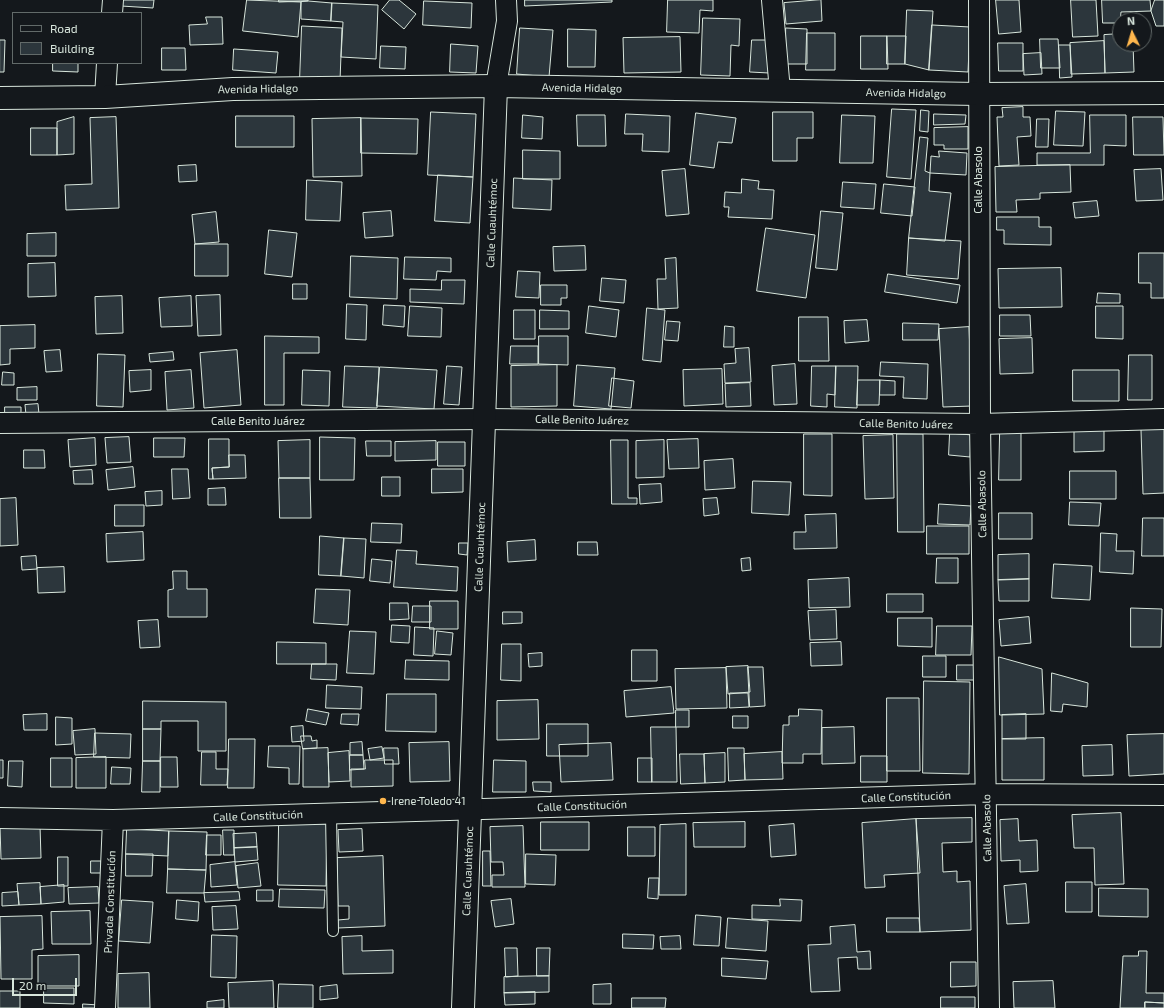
<!DOCTYPE html>
<meta charset="utf-8">
<style>
body{margin:0}
#map{position:relative;width:1164px;height:1008px;overflow:hidden;background:#14181c;font-family:"Exo 2",sans-serif}
canvas{display:block}
.legend{position:absolute;left:12px;top:12px;width:130px;height:52px;box-sizing:border-box;background:#14181c;border:1px solid #626a69;margin:0;padding:5px 7px;list-style:none;font-size:12px;color:#d8e6dc}
.legend li{display:flex;align-items:center;gap:8px;height:20px}
.legend b{width:20px;border:1px solid #626a69}
.north{position:absolute;left:1112px;top:12px;width:40px;height:40px;box-sizing:border-box;background:#14181c;border:1px solid #626a69;border-radius:50%;rotate:355deg;font-size:11px;font-weight:700;line-height:16px;text-align:center;color:#d8e6dc}
.north::after{content:'';display:block;margin:auto;width:14px;height:18px;background:#ffb74d;clip-path:polygon(50% 0,100% 100%,50% 72%,0 100%)}
.scale{position:absolute;left:12px;top:978px;width:65px;height:18px;box-sizing:border-box;border:2px solid #d8e6dc;border-top:0;padding-left:5px;font-size:12px;line-height:14px;white-space:nowrap;color:#d8e6dc;-webkit-text-stroke:3px #14181c;paint-order:stroke}
</style>
<div id="map">
<canvas width="1164" height="1008"></canvas>
<ul class="legend">
<li><b style="height:5px;background:#14181c"></b>Road</li>
<li><b style="height:11px;background:#2c363c"></b>Building</li>
</ul>
<div class="north">N</div>
<div class="scale">20 m</div>
</div>
<script>
const context = document.querySelector('canvas').getContext('2d');
context.lineJoin = 'round';
function paint(path, color) { context.fillStyle = color; context.fill(path, 'evenodd'); }
function trace(path, color, width, dash) { context.strokeStyle = color; context.lineWidth = width; context.lineCap = dash ? 'butt' : 'round'; context.setLineDash(dash || []); context.stroke(path); }
function label(font, color, halo, rows, align = 'center') {
  context.font = font + ' "Exo 2",sans-serif'; context.lineWidth = 3; context.setLineDash([]); context.textBaseline = 'middle'; context.strokeStyle = halo; context.fillStyle = color; for (const [text, x, y, turn = 0] of rows) {
    context.save(); context.translate(x, y); context.rotate((+turn || 0) * Math.PI / 180); context.textAlign = isNaN(turn) ? turn : align; if (halo) context.strokeText(text, 0, 0); context.fillText(text, 0, 0); context.restore();
  }
}
const building = new Path2D(`
 M121,0H154L153,8L121,6Z
 M247,0L301,2L298,37L243,31Z
 M279,0H308V1L279,2Z
 M390,0H399L416,14L404,29L382,10Z
 M525,0H612V2L525,6Z
 M668,0H713V11L700,10L699,33L667,32Z
 M821,0L822,21L786,24L784,3Z
 M996,0H1019L1021,32L999,34Z
 M1071,0H1096L1098,36L1073,37Z
 M1102,0H1150L1151,11L1121,12L1120,23H1103Z
 M1155,0H1164V26H1156L1151,11Z
 M308,1L332,3L331,21L301,19V2Z
 M424,1L472,3L471,28L423,25Z
 M332,3L378,5L376,59L341,57L343,22L331,21Z
 M907,10L933,11L929,70L905,64Z
 M206,17H222L223,44L190,45L189,25L207,24Z
 M703,18L740,19L739,46L731,45L730,76L701,75Z
 M932,25L970,27L968,72L929,70Z
 M302,26L342,28L340,81L300,79Z
 M520,28L553,30L549,77L517,74Z
 M786,28L807,29V64H786Z
 M568,29L596,30L595,67H568Z
 M807,33H835V70H806Z
 M1120,34V44H1133L1134,72L1105,73L1104,35Z
 M861,36H887L888,69H861Z
 M887,36H906L905,64H887Z
 M680,37L681,72L624,73L623,38Z
 M1040,39H1058L1060,68H1041Z
 M0,40H5L4,72H0Z
 M752,40H771L769,73L750,72Z
 M1104,41L1105,73L1071,74L1070,43Z
 M998,43H1023V71H999Z
 M451,44L478,46L476,73L450,72Z
 M1059,45H1070L1072,77L1060,78Z
 M381,46L406,47L405,69L380,68Z
 M162,48H185L186,70H162Z
 M234,49L278,52L276,73L233,70Z
 M1041,53L1042,74L1024,75L1023,54Z
 M53,63H78V72L53,71Z
 M1023,107V117H1030L1031,136L1017,137L1019,165L999,166L997,117H1003L1002,108Z
 M892,109L916,110L911,179L887,177Z
 M921,110L929,111L928,132L920,131Z
 M1056,111L1085,112L1083,146L1054,145Z
 M431,112L476,114L473,177L428,175Z
 M773,112H813V138H797V161H773Z
 M696,113L736,118L732,143L718,142L714,168L690,165Z
 M626,114L670,116L669,152L642,151L643,134H625Z
 M934,114L966,115L965,124L934,125Z
 M523,115L543,117L542,139L522,138Z
 M577,115H605L606,146H578Z
 M842,115L875,116L873,163H840Z
 M1090,115H1126V146L1104,145V165H1037V153H1090Z
 M236,116H294V147H236Z
 M74,117V154L57,155V122Z
 M116,117L119,208L66,210L65,185L92,184L90,118Z
 M1133,117H1163L1164,155H1134Z
 M361,118L362,176L313,177L312,119Z
 M361,118L418,119L417,154L361,153Z
 M1037,119H1049L1048,147H1036Z
 M968,127V149H944V145H934V128Z
 M31,128H57V155H31Z
 M920,137L928,138L925,171L930,173L929,191L951,193L945,241L909,238Z
 M523,150L560,151V179H523Z
 M939,151L967,153L966,175L930,173L931,156L939,157Z
 M196,165L197,181L179,182L178,166Z
 M1070,165L1071,192L1040,193V199L1016,200L1017,212H996L995,167Z
 M685,169L689,214L666,216L662,171Z
 M1161,169L1163,200L1136,201L1134,170Z
 M438,175L473,177L470,223L435,221Z
 M514,178L552,180L551,210L513,208Z
 M742,179L759,181L758,189L774,190L772,219L728,217L729,207H724L725,192L741,193Z
 M307,180L342,182L340,221L306,220Z
 M843,182L876,184L874,209L841,207Z
 M884,184L915,187L912,216L881,213Z
 M1097,201L1099,216L1075,218L1073,203Z
 M391,211L393,236L365,238L363,213Z
 M821,211L843,213L837,270L816,268Z
 M216,212L219,242L195,244L192,215Z
 M997,217H1039V227H1051V245L1004,244V230H997Z
 M766,228L815,235L806,298L757,291Z
 M269,230L297,233L292,277L265,274Z
 M56,233V256H27V234Z
 M909,238L961,241L958,279L907,275Z
 M195,244H228V276H195Z
 M585,246L586,270L554,271L553,247Z
 M1139,253H1164V298H1151V283H1139Z
 M351,256L398,258L397,299L350,297Z
 M405,257L451,258V272L437,271L436,280L404,279Z
 M676,258L678,308L658,309L657,279H666L665,259Z
 M55,263L56,296L28,297V264Z
 M1061,268L1062,307L999,308L998,269Z
 M518,271L540,272L539,298L516,297Z
 M888,274L960,285L957,303L885,292Z
 M602,278L626,280L624,303L600,301Z
 M442,280H465L464,304L410,302V289L441,290Z
 M293,284H307V299H293Z
 M541,285H567V298H561V305H541Z
 M1098,293L1120,294V303H1097Z
 M220,295L221,335L198,336L196,296Z
 M122,296L123,333L96,334L95,297Z
 M191,296L192,326L161,327L159,298Z
 M347,304L367,305L366,340L346,339Z
 M384,305L405,306L404,327L383,325Z
 M410,306L442,308L441,337L408,336Z
 M589,306L619,310L616,337L586,333Z
 M1096,306H1123V339L1096,338Z
 M647,308L665,310L661,362L643,360Z
 M514,310H535V339H514Z
 M540,310L569,311V329H540Z
 M1000,315H1030L1031,336H1000Z
 M799,317H828L829,361H799Z
 M867,320L869,341L845,343L844,321Z
 M667,321L680,322L678,341L665,340Z
 M903,323L939,324L938,340H903Z
 M35,325V348L10,349V364L0,365V326Z
 M725,326L734,327V347H724Z
 M969,327L972,406L943,407L939,329Z
 M265,336L319,337V353H284V405H265Z
 M539,336H568V365L539,364Z
 M1032,338L1033,373L1000,374L999,339Z
 M511,346H538V364H510Z
 M749,348L751,382L725,383L724,364L736,363L735,349Z
 M60,350L62,371L46,372L44,351Z
 M237,350L241,405L204,408L200,353Z
 M173,352L174,360L150,362L149,354Z
 M98,354L125,355L123,407L97,406Z
 M1129,355H1152V400H1128Z
 M881,362L928,364L927,399L903,398L904,377L880,376Z
 M795,364L797,404L774,405L772,366Z
 M557,365V406L511,407V366Z
 M577,365L615,368L611,409L574,406Z
 M345,366L379,367L377,408L343,407Z
 M447,366L462,367L459,405L444,404Z
 M812,366H836L835,395L827,394V407L811,406Z
 M836,366H858L857,408L835,407Z
 M380,367L437,370L434,409L377,406Z
 M722,369L723,404L684,406L683,370Z
 M151,370V390L130,392L129,371Z
 M191,370L194,408L167,410L165,372Z
 M303,370L330,371L329,406L302,405Z
 M1073,370H1119V401H1073Z
 M3,372L14,373V385H2Z
 M612,378L634,381L631,408L609,406Z
 M858,380H880L879,405H857Z
 M880,380L895,381V395H880Z
 M750,383L751,406L726,407L725,384Z
 M37,387V400H17V388Z
 M38,404L39,414L26,415L25,405Z
 M5,407H21V414H5Z
 M1164,429V493L1143,494L1141,430Z
 M1104,430V451L1074,452V431Z
 M950,433L972,435L970,457L949,455Z
 M1000,433H1021V480H999Z
 M804,434H832V496L804,495Z
 M897,434H923L924,532H898Z
 M893,435L894,498L865,499L863,436Z
 M129,437L131,462L107,463L105,438Z
 M320,437L355,438L354,480H320Z
 M95,438L96,465L70,467L68,440Z
 M154,438H185L184,457H154Z
 M209,439H229V467L212,468L213,479H209Z
 M698,439L699,468L669,469L667,440Z
 M310,440V478H279L278,441Z
 M611,440H628V498H637V504H612Z
 M664,440V477L636,478V441Z
 M366,441H391V456H367Z
 M436,441V460L395,461V442Z
 M438,442H465V466H438Z
 M24,450H44L45,468H24Z
 M229,455H245L246,478L213,479L212,468L229,467Z
 M733,459L735,488L705,490L704,461Z
 M133,467L135,487L108,490L106,470Z
 M172,469H188L190,498L173,499Z
 M432,469H463V492L432,493Z
 M92,470L93,484H74L73,471Z
 M1070,471H1116V499H1070Z
 M382,477H400V496H382Z
 M279,478H310L311,518H280Z
 M753,481L791,482L789,515L752,513Z
 M661,484L662,502L640,504L639,485Z
 M225,488L226,505H208V489Z
 M162,491V505L146,506L145,492Z
 M16,498L18,545L0,546V499Z
 M717,498L719,514L704,516L703,499Z
 M1070,502L1101,503L1099,526L1069,525Z
 M939,504L971,506L970,525L938,524Z
 M115,505H144V526H115Z
 M999,513H1032V539H999Z
 M836,514L837,548L794,549V532H806L805,515Z
 M1143,518H1164V556H1142Z
 M372,523L402,524L401,543L371,542Z
 M927,526H969V554H927Z
 M143,532L144,560L107,562L106,534Z
 M1101,533L1117,534L1116,551H1134L1133,574L1100,572Z
 M320,536L344,538L341,576L319,575Z
 M344,538L366,539L364,578L341,576Z
 M535,540L536,560L508,562L507,542Z
 M578,542H597L598,555H578Z
 M459,543H468L467,555L459,554Z
 M397,550L417,551L416,564L458,567L457,591L394,587Z
 M1029,554V579L998,580V555Z
 M36,556L37,569L22,570L21,557Z
 M750,558L751,570L742,571L741,559Z
 M937,558H958V583H936Z
 M372,559L392,561L390,583L370,581Z
 M1054,564L1092,566L1090,600L1052,598Z
 M64,567L65,592L38,593L37,568Z
 M173,571H187V589H207V617H168V590L173,589Z
 M849,578L850,607L809,608L808,580Z
 M1029,579V601H999L998,580Z
 M316,589L350,590L348,625L314,623Z
 M887,594H923V612H887Z
 M430,601H458V629H430Z
 M390,603H408L409,619L390,620Z
 M413,606H431V622H412Z
 M1131,608L1162,609L1161,647H1131Z
 M836,610L837,639L810,640L808,611Z
 M503,612H522V623L503,624Z
 M1029,617L1031,643L1001,646L999,620Z
 M898,618H932V647L898,646Z
 M158,620L160,647L140,648L138,621Z
 M392,625L410,626L409,643L391,642Z
 M937,626H972L971,655H936Z
 M415,627L434,628L433,656L414,655Z
 M350,631L376,632L374,674L347,673Z
 M437,631L453,633L451,655L435,654Z
 M277,642L326,643V664H277Z
 M841,642L842,665L811,666L810,643Z
 M502,644H521V681L501,680Z
 M632,650H657V681H632Z
 M542,653V666L529,667L528,654Z
 M923,656H946V677H923Z
 M999,657L1042,669L1044,714L1000,715Z
 M406,660L449,661V680L405,679Z
 M312,664H337L336,680L311,679Z
 M957,665H977L976,680H957Z
 M748,666L750,692L728,694L726,667Z
 M748,667H763L765,706L750,707Z
 M726,668L727,708L676,709L675,669Z
 M1052,673L1088,683L1087,707L1063,704L1062,712L1051,711Z
 M924,681L970,682L969,774L923,773Z
 M327,685L362,687L361,709L326,708Z
 M671,687L674,713L626,717L624,691Z
 M730,693H748L749,707L730,708Z
 M387,694H436V732L386,731Z
 M887,698H919L920,771H887Z
 M538,700L539,739L497,740V701Z
 M143,701L226,702V751H198V721H161V729H143Z
 M308,709L329,713L326,725L306,721Z
 M799,709L822,710L821,754H803V763H782L783,725H789V716H798Z
 M676,710H689V727H676Z
 M47,714V730H24L23,715Z
 M342,714H359L358,725L341,724Z
 M1026,714V739H1002V715Z
 M733,716H748V728H733Z
 M56,717L72,718V744L56,745Z
 M547,724H588V756H547Z
 M303,726L304,741L292,742L291,727Z
 M651,727H676L677,782H652Z
 M854,727L855,763L822,764V728Z
 M95,729L96,754L75,755L73,731Z
 M143,729H161L160,761H143Z
 M95,733L131,734L130,758L94,757Z
 M1164,734V774L1129,776L1127,735Z
 M301,736H311L312,741L317,740V748L303,749Z
 M1044,738V780H1002V739Z
 M229,739H255L254,788H228Z
 M362,742L363,755H350V743Z
 M449,742L450,781L410,782L409,743Z
 M611,743L613,780L561,782L559,745Z
 M1112,745L1113,775L1083,776L1082,746Z
 M269,746H300L299,784H289V768L268,767Z
 M382,747L384,758L370,760L368,749Z
 M328,748L329,787H303V749Z
 M384,748H398L399,764H385Z
 M728,748H744L745,780L729,781Z
 M349,751L350,781L329,782L328,753Z
 M202,752H216V769H228L227,785H201Z
 M782,752L783,779L745,780L744,754Z
 M725,753V782L705,783L704,754Z
 M680,754H704L705,783L681,784Z
 M350,755H363L364,769L350,770Z
 M861,756H887V782H861Z
 M106,757V788H76V758Z
 M161,757H177L178,787H161Z
 M51,758H72V787H51Z
 M638,758H652V782H638Z
 M0,760H3V778H0Z
 M365,760H393V786L351,787V769H365Z
 M494,760L526,761V792H493Z
 M9,761H23L22,787L8,786Z
 M143,761H160V792H142Z
 M112,767L131,768L130,784H111Z
 M533,782H551V792L534,791Z
 M1121,813L1124,884L1095,885L1094,848H1074L1072,815Z
 M972,818V842L942,843L943,872L957,871V882L970,881L971,930L920,932L916,819Z
 M916,819L920,873L884,875L885,887L865,888L862,823Z
 M1018,819L1019,841L1037,840L1038,871L1020,872V860L1001,861L1000,820Z
 M541,822H589V850H541Z
 M745,822V847H694L693,823Z
 M279,823L327,824L326,886L278,885Z
 M686,824V895H659L660,825Z
 M794,824L796,855L771,857L769,826Z
 M40,826L41,858L1,859L0,827Z
 M523,826L525,887H492V875H504L503,862H491L490,827Z
 M628,827H655V856H628Z
 M127,829L169,831L168,856L126,854Z
 M362,829L363,851L339,852L338,830Z
 M223,830H234V855H224Z
 M169,831L207,832L206,870L168,869Z
 M256,833L257,847L234,848L233,834Z
 M207,835H221V855H206Z
 M257,847L258,860L235,862L234,848Z
 M483,851H490L491,886H483Z
 M126,854H153L152,876H126Z
 M526,854L556,855L555,885L526,884Z
 M383,856L385,926L338,928V920L349,919V906H338L337,858Z
 M58,857H68V886H58Z
 M91,861H101V873H91Z
 M235,862L237,885L211,887L210,865Z
 M258,863L261,886L238,888L236,866Z
 M168,869L206,870L204,893H167Z
 M649,878H659L658,899L648,898Z
 M1066,882H1092V912H1066Z
 M40,883L41,904L19,905L17,884Z
 M1026,884L1029,923L1007,924L1004,886Z
 M64,885V902L41,904L40,887Z
 M98,887L99,903L69,904L68,888Z
 M1099,888L1148,889V917L1099,916Z
 M280,889L325,890L324,908L279,907Z
 M257,890H273V901H257Z
 M18,892L19,905L2,906V893Z
 M239,892L240,900L205,902L204,893Z
 M511,899L514,924L495,927L491,901Z
 M780,899L802,900L801,921L752,919V905L780,906Z
 M122,900L153,902L150,943L119,941Z
 M177,900L199,902L198,921L176,919Z
 M236,906L238,929L213,930L212,907Z
 M90,911L91,944H52L51,912Z
 M696,915L721,917L719,946L694,945Z
 M42,916L43,949L32,950V979H1L0,917Z
 M728,918L768,921L766,951L726,948Z
 M887,918H919L920,932H887Z
 M855,925L857,952L870,951L871,969H858L857,957L838,958L840,991L811,992L808,945L831,944L830,927Z
 M623,934L654,935L653,949L623,948Z
 M212,935L237,936L236,978L211,977Z
 M362,936V951L393,950V973L343,974L342,937Z
 M680,936L681,949H661L660,937Z
 M505,948H517L518,976L506,977Z
 M537,948H550L549,976H537Z
 M1139,951H1147L1146,993H1164V1003L1145,1002V1008H1120L1123,956H1138Z
 M79,955V986H38V956Z
 M722,958L768,961L766,979L722,976Z
 M951,962H976V986L951,987Z
 M149,973L150,1008H118V974Z
 M549,976V992L504,993V977Z
 M273,981L274,1008H229L228,983Z
 M1053,981L1055,1008H1014L1013,982Z
 M279,984L313,985V1008H278Z
 M611,984V1004H593V985Z
 M337,985L338,998L320,1000V987Z
 M44,988H74V1004L44,1003Z
 M0,991H20V1008H0Z
 M535,992V1004L505,1005L504,993Z
 M941,997H975V1008H941Z
 M632,998H666L665,1008H632Z
 M224,1000V1008H207V1002Z
 M1145,1002L1164,1003V1008H1145Z
 M83,1004L99,1005L98,1008H83Z`);
paint(building, '#2c363c');
trace(building, '#d8e6dc', 1);
const lane = new Path2D(`
 M331,814L333,931`);
const street = new Path2D(`
 M772,0L780,91
 M979,0L980,424L989,1008
 M112,13L113,0
 M496,86L507,21L506,0
 M105,97L107,63
 M0,423L485,419L980,424L1164,419
 M0,818L113,820L987,794L1164,795
 M105,1008L113,820`);
const secondary = new Path2D(`
 M0,98L105,97L233,89L496,86L978,94L1164,93
 M463,1008L496,86`);
trace(lane, '#d8e6dc', 12);
trace(street, '#d8e6dc', 22);
trace(secondary, '#d8e6dc', 24);
trace(lane, '#14181c', 10);
trace(street, '#14181c', 20);
trace(secondary, '#14181c', 22);
for (const [x, y, r, color] of [
 [383,801,4,"#ffb74d"]
]) { const dot = new Path2D(); dot.arc(x, y, r, 0, 2 * Math.PI); context.fillStyle = color; context.fill(dot); trace(dot, '#14181c', 1.5); }
label('11px', '#d8e6dc', '#14181c', [
 ["Avenida Hidalgo",582,88,1],
 ["Avenida Hidalgo",258,89,-1],
 ["Avenida Hidalgo",906,93,1],
 ["Calle Abasolo",978,180,-90],
 ["Calle Cuauhtémoc",492,223,-88],
 ["Calle Benito Juárez",582,420,1],
 ["Calle Benito Juárez",258,421],
 ["Calle Benito Juárez",906,424,1],
 ["Calle Abasolo",982,504,-91],
 ["Calle Cuauhtémoc",480,547,-88],
 ["Calle Constitución",906,797,-2],
 ["Calle Constitución",582,806,-2],
 ["Calle Constitución",258,816,-2],
 ["Calle Abasolo",987,828,-91],
 ["Calle Cuauhtémoc",468,871,-88],
 ["Privada Constitución",110,902,-88]
]);
label('11px', '#d8e6dc', '#14181c', [
 ["Irene Toledo 41",391,801]
], 'left');
</script>
